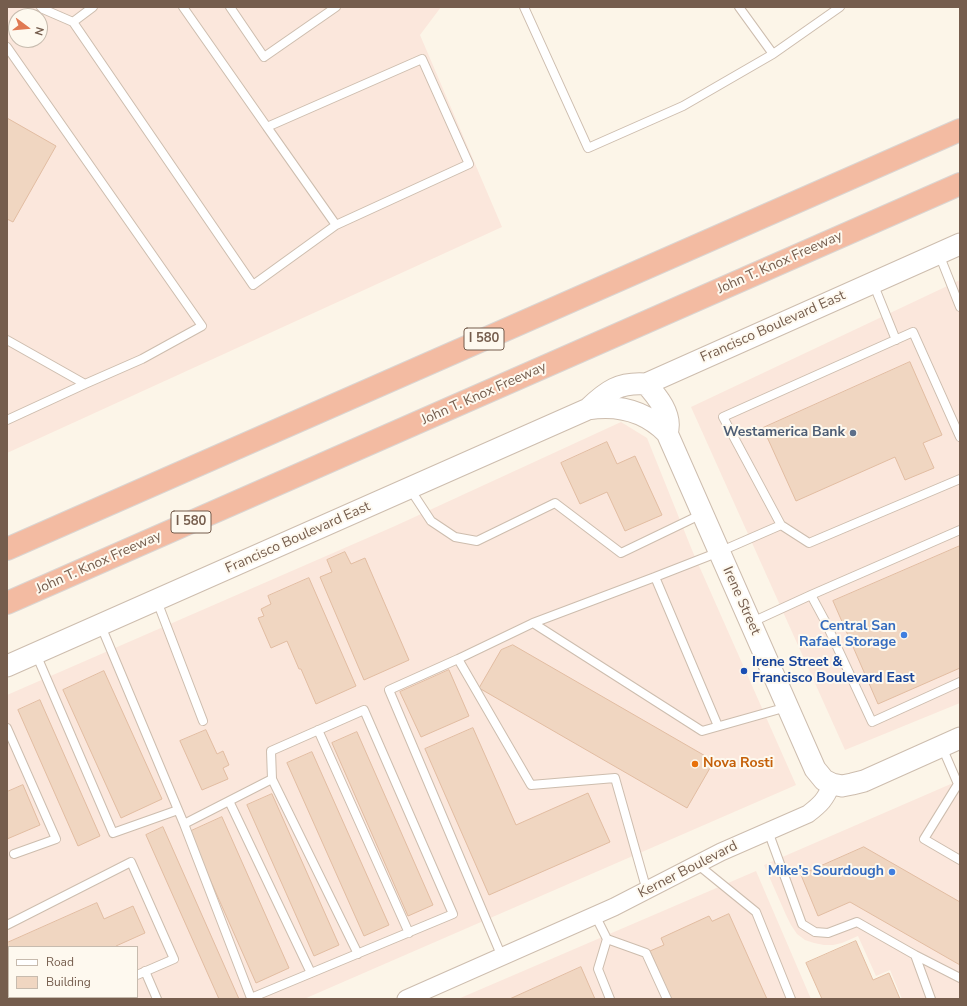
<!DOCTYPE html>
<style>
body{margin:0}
#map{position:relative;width:967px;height:1006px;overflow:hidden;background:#fcf5e8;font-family:"Nunito Sans",sans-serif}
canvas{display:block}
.frame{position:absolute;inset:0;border:8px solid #755d4d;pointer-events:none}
.legend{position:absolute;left:8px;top:946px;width:130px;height:52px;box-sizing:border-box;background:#fef9ef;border:1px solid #c7bbae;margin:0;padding:5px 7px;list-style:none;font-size:12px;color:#755d4d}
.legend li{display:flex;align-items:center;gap:8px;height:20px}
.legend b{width:20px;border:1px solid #c7bbae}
.north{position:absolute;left:8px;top:8px;width:40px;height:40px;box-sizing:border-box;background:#fef9ef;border:1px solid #c7bbae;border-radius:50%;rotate:106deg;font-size:11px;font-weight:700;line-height:16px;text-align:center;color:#755d4d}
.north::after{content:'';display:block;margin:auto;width:14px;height:18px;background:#e07953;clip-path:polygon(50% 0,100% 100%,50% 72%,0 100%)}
</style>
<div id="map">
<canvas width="967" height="1006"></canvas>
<div class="frame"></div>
<ul class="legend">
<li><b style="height:5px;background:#fff"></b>Road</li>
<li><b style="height:11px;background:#f0d6c1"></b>Building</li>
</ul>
<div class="north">N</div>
</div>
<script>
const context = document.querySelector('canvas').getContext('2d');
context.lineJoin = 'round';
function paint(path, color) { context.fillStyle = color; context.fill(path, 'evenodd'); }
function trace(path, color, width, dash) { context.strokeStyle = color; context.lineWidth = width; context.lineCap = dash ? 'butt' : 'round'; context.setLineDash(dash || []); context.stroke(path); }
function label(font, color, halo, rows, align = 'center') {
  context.font = font + ' "Nunito Sans",sans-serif'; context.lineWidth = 4; context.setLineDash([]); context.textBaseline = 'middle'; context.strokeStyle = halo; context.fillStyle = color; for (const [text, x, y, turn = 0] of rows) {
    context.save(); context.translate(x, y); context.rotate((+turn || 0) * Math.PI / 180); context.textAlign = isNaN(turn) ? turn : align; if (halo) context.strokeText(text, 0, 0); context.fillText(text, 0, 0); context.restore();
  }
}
paint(new Path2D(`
 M7,7H441L420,35L502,227L7,453ZM16,16H40V40H16Z
 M960,280V703L845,750L691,407Z
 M621,422L647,438L692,550L796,785L304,999H7V695L395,526ZM9,947H137V997H9Z
 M960,780V999H902L890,970L876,976L858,936L842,943L833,945H824L814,943L805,940L797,934L791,925L786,915L764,865Z
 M756,871L811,999H458Z`), '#fbe7dc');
const building = new Path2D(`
 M7,118L56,146L13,222L7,219Z
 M910,362L942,435L923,443L934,468L905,480L895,457L796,501L763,428Z
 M607,442L617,464L635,456L662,515L625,531L607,492L580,504L561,463Z
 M960,546V668L878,704L833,601Z
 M345,552L351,564L365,558L409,660L364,680L320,577L332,572L327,560Z
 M309,578L356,686L316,704L301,669H299L287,641L271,648L258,618L264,616L261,609L271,604L268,596Z
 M513,645L714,761L687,808L479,688L501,650Z
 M449,670L469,716L421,737L400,692Z
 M104,671L162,799L121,818L63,690Z
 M40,700L100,836L78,846L18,710Z
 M473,728L516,825L588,793L610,842L489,895L425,749Z
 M206,730L217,754L223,751L229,765L223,768L228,779L202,790L180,741Z
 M357,732L433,905L408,916L332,743Z
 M312,752L389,925L364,936L287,763Z
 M23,785L40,825L7,839V792Z
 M272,794L339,945L314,956L247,805Z
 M222,817L289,968L256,983L189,832Z
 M163,827L239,999H219L146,835Z
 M864,847L960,902V965L850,902L818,916L801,875Z
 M97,903L104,919L133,906L145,933L116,946V947H9V997H43L38,999H7V943Z
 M729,914L767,999H671L650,951L664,945L661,938L709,916L712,921Z
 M856,941L873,980L889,973L900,999H822L806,963Z
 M581,967L595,999H510Z`);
paint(building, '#f0d6c1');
trace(building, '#e2bda2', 1);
const service = new Path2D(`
 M41,7L43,9L73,22L253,285L336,225L469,164L422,59L267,127L183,7
 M230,7L264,57L336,7
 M524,7L588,148L683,106L773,54
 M739,7L773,54L840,7
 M73,22L93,7
 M7,47L202,326L142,359L85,384
 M267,127L336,225
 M939,254L960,307
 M873,283L896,340
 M7,340L85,384L7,420
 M960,437L913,332L723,417L781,525L809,543L960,479
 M410,489L431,521L455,537L477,541L555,503L621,553L702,514
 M811,595L825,621L872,722L960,682
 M157,601L203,721
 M533,623L655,577
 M750,623L811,595L960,530
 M101,626L184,824L272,779L271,751L364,710L453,914L251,998L184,824
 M36,654L113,833L178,810
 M458,659L389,690L502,957
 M718,726L655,577L719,552L781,525
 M7,728L56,839L14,854
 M318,730L409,933
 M942,747L958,784L960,785
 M272,779L358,954
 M958,784L924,839L960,860
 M229,801L311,973
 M768,831L802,924L815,932L828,933L857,922L915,955L931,999
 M697,864L756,912L791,999
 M647,891L615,778L531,785L458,659L533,623L702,731L787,707
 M595,915L607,939L646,953L667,999
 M7,925L131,862L174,959L137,975
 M607,939L598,969L610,999
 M915,955L960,978
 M145,971L157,999
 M85,999L89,997`);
const minor = new Path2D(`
 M406,999L614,907L721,852L808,814C821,804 825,800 832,784`);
const tertiary = new Path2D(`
 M646,384C657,396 673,415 667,433
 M588,409C607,391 619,382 646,384L960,244
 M7,666L588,409C619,404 645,411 667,433L815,769L824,780L832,784L842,786L852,784L864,781L960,738`);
const motorway = new Path2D(`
 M7,549L960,130
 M7,603L960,184`);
trace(service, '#cdbdae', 10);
trace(minor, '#cdbdae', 19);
trace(tertiary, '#cdbdae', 23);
trace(motorway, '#dbd5d1', 24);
trace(service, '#fff', 8);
trace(minor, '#fff', 17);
trace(tertiary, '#fff', 21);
trace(motorway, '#f3bba2', 22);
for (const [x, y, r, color] of [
 [853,433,4,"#5c6f8a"],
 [904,635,4,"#3f7fe0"],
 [744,671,4,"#1a4fb4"],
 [695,764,4,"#e8710a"],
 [892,872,4,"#3f7fe0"]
]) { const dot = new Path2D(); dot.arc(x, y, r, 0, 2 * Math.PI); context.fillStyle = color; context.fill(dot); trace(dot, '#fef9ef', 1.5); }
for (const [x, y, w] of [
 [484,339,40],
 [191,522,40]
]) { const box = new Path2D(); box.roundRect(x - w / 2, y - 11, w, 22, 3); context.fillStyle = '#fef9ef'; context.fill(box); trace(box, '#755d4d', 1); }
label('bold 13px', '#755d4d', null, [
 ["I 580",484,339],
 ["I 580",191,522]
]);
label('14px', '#755d4d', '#fef9ef', [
 ["John T. Knox Freeway",780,263,-24],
 ["Francisco Boulevard East",773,327,-24],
 ["John T. Knox Freeway",484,394,-24],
 ["Francisco Boulevard East",298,538,-24],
 ["John T. Knox Freeway",99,563,-24],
 ["Irene Street",741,601,66],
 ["Kerner Boulevard",688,870,-27]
]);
label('bold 14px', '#4e5e75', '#fef9ef', [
 ["Westamerica Bank",845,433]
], 'right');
label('bold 14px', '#366cbe', '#fef9ef', [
 ["Central San",896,627],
 ["Rafael Storage",896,643],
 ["Mike's Sourdough",884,872]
], 'right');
label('bold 14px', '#164399', '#fef9ef', [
 ["Irene Street &",752,663],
 ["Francisco Boulevard East",752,679]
], 'left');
label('bold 14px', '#c56008', '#fef9ef', [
 ["Nova Rosti",703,764]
], 'left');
</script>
